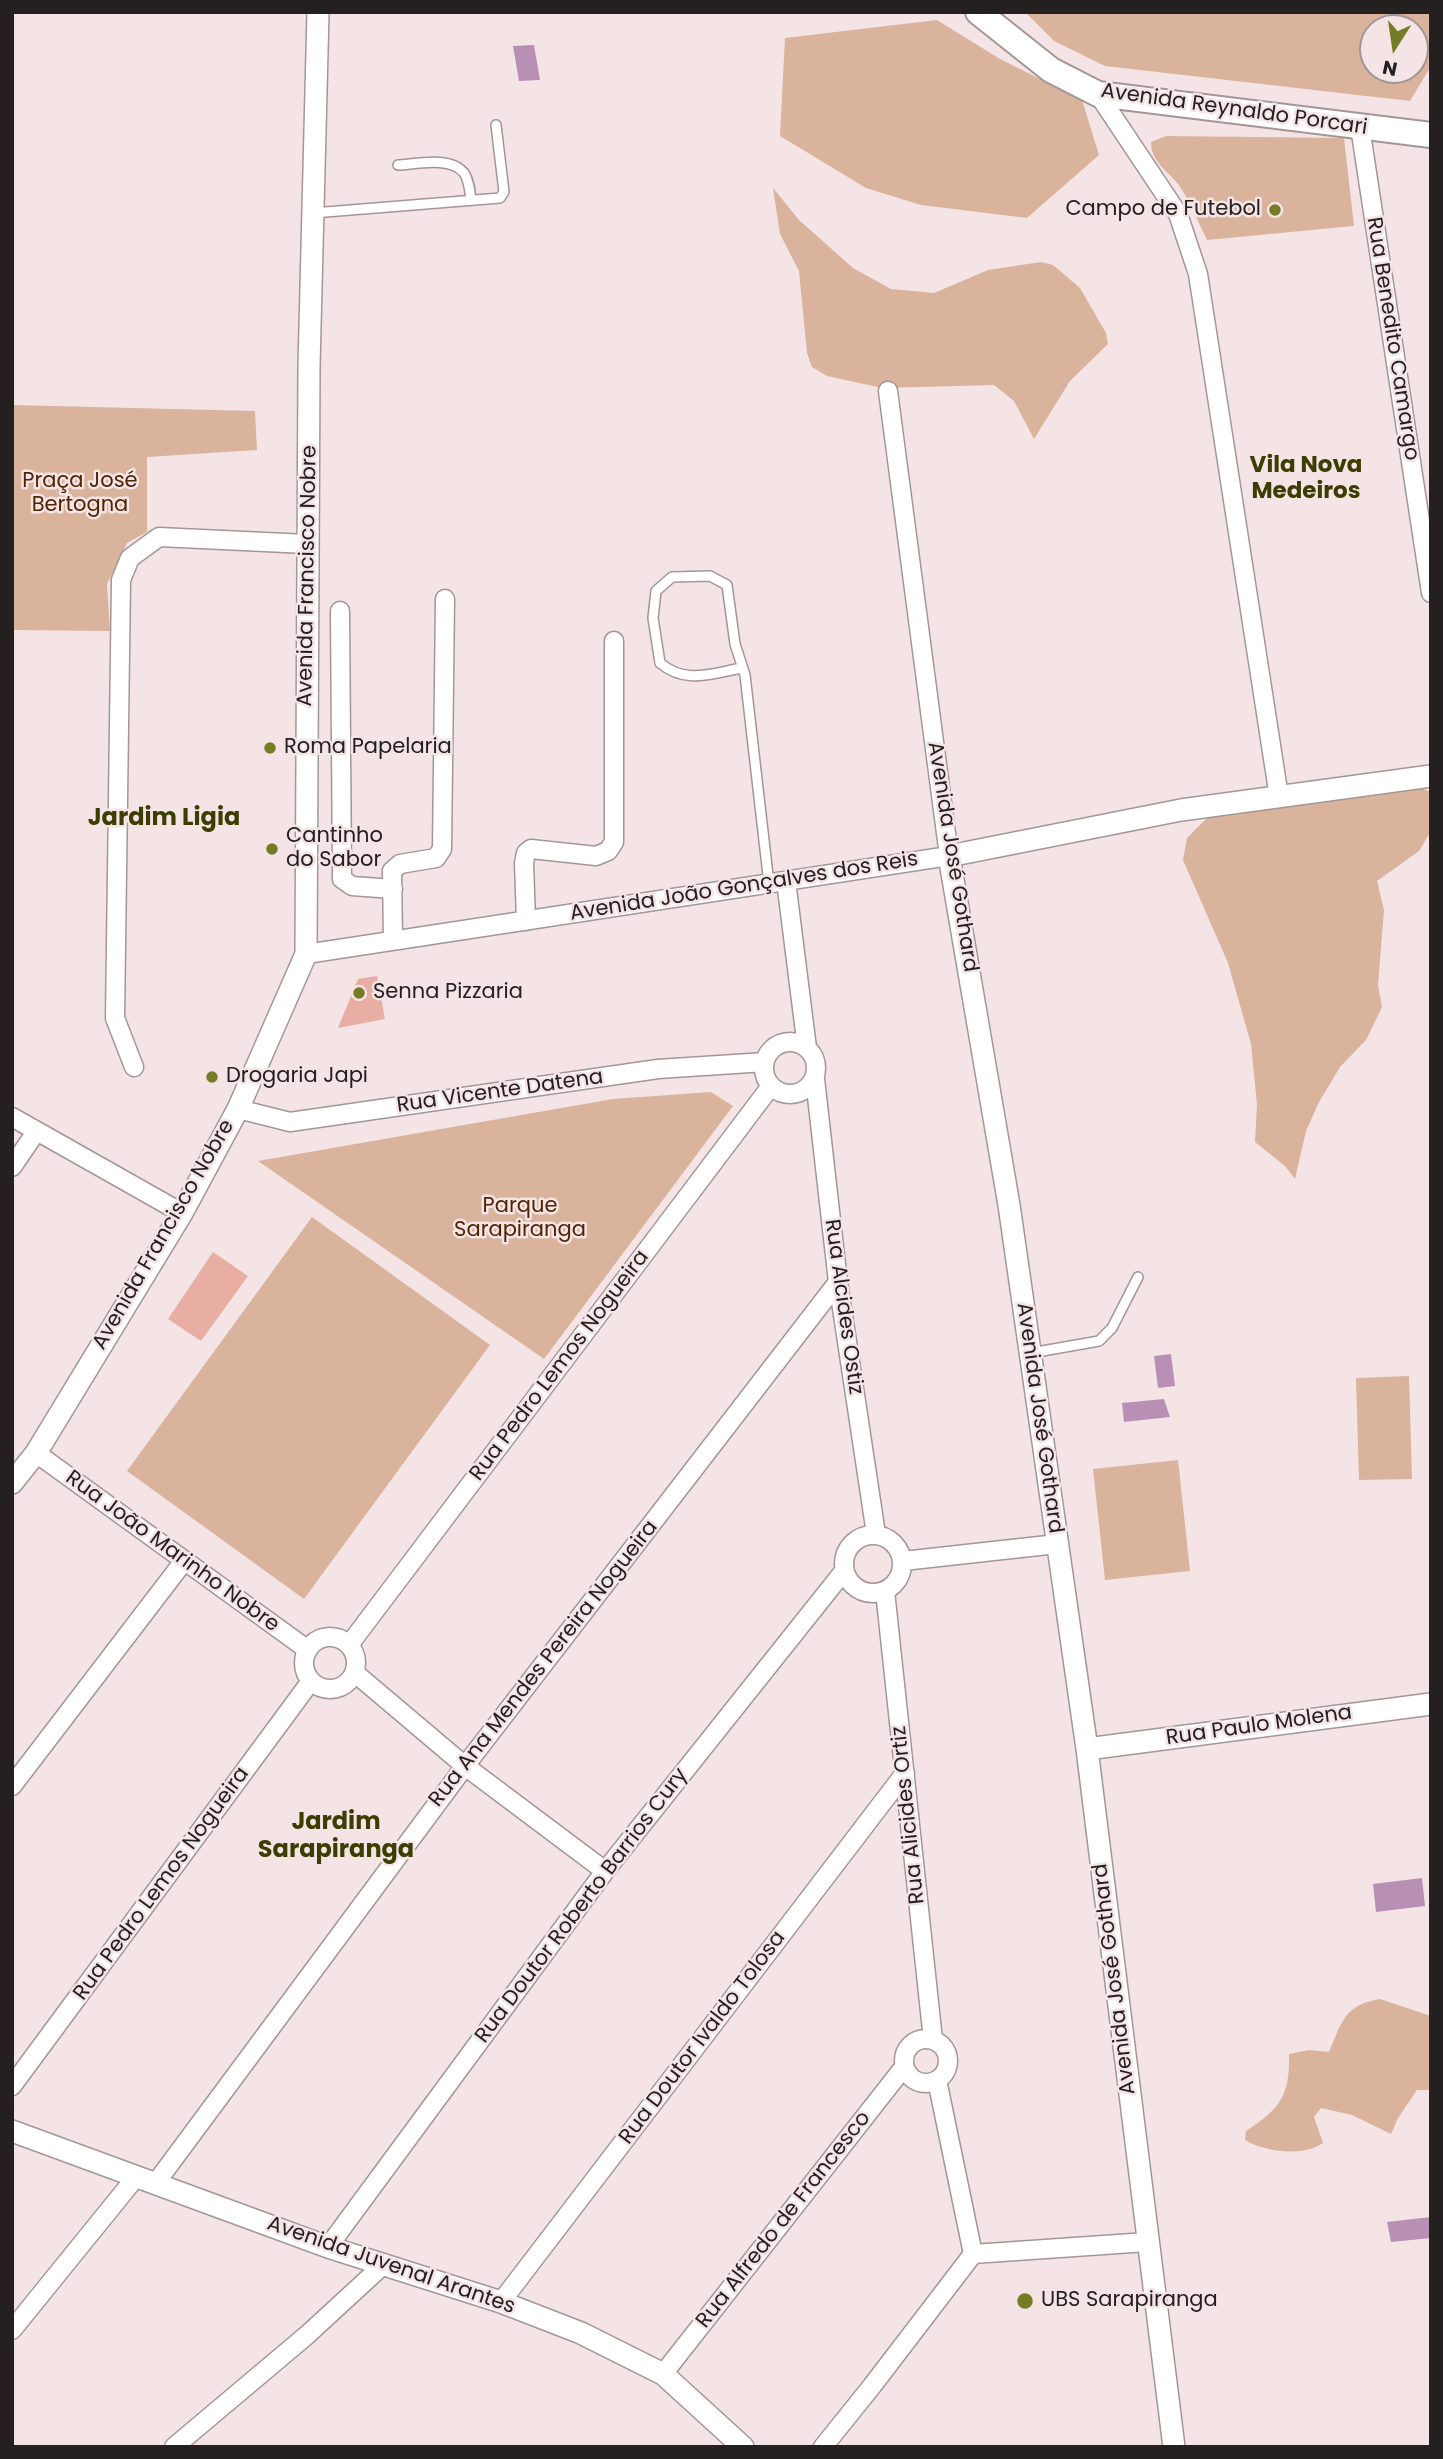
<!DOCTYPE html>
<meta charset="utf-8">
<style>
body{margin:0}
#map{position:relative;width:1443px;height:2459px;overflow:hidden;background:#f4e4e6;font-family:Poppins,sans-serif}
canvas{display:block}
.frame{position:absolute;inset:0;border:14px solid #252020;pointer-events:none}
.north{position:absolute;left:1359px;top:14px;width:70px;height:70px;box-sizing:border-box;background:#f4e4e6;border:2px solid #a19697;border-radius:50%;rotate:192deg;font-size:19px;font-weight:700;line-height:28px;text-align:center;color:#252020}
.north::after{content:'';display:block;margin:auto;width:24px;height:32px;background:#767c25;clip-path:polygon(50% 0,100% 100%,50% 72%,0 100%)}
</style>
<div id="map">
<canvas width="1443" height="2459"></canvas>
<div class="frame"></div>
<div class="north">N</div>
</div>
<script>
const context = document.querySelector('canvas').getContext('2d');
context.lineJoin = 'round';
function paint(path, color) { context.fillStyle = color; context.fill(path, 'evenodd'); }
function trace(path, color, width, dash) { context.strokeStyle = color; context.lineWidth = width; context.lineCap = dash ? 'butt' : 'round'; context.setLineDash(dash || []); context.stroke(path); }
function label(font, color, halo, rows, align = 'center') {
  context.font = font + ' Poppins,sans-serif'; context.lineWidth = 5; context.setLineDash([]); context.textBaseline = 'middle'; context.strokeStyle = halo; context.fillStyle = color; for (const [text, x, y, turn = 0] of rows) {
    context.save(); context.translate(x, y); context.rotate((+turn || 0) * Math.PI / 180); context.textAlign = isNaN(turn) ? turn : align; if (halo) context.strokeText(text, 0, 0); context.fillText(text, 0, 0); context.restore();
  }
}
paint(new Path2D(`
 M1025,12H1431V66L1410,101L1105,66L1054,41ZM1373,28H1415V70H1373Z
 M937,20L1000,59L1082,100L1099,155L1027,218L921,205L866,188L780,136L785,38Z
 M1166,136L1344,138L1354,226L1207,240C1198,222 1190,200 1178,184C1167,170 1151,162 1151,142Z
 M773,188L799,220L853,268L891,289L934,293L988,270L1041,262L1053,265L1080,288L1106,333L1108,344L1070,381L1034,439L1014,401L994,385L882,388L827,376L812,367L807,353L799,271L780,234Z
 M12,405L255,411L257,450L147,457V532L127,543L107,584L110,631L13,630Z
 M1374,784L1421,788L1431,792V831L1419,851L1377,881L1384,910L1378,985L1382,1007L1366,1040L1340,1067L1319,1102L1306,1131L1295,1179L1285,1166L1255,1142L1257,1105L1251,1044L1228,963L1183,860L1187,838L1209,816Z
 M711,1092L733,1106L544,1359L258,1161L613,1099Z
 M312,1217L490,1345L304,1599L127,1471Z
 M1409,1376L1412,1479L1359,1480L1356,1378Z
 M1178,1460L1190,1571L1105,1580L1093,1469Z
 M1380,1999L1431,2016V2090H1417L1398,2118L1391,2134L1352,2115L1321,2108L1314,2117L1323,2143C1303,2157 1265,2152 1245,2140L1246,2131C1280,2109 1290,2096 1289,2054L1309,2050L1329,2052C1342,2022 1344,2005 1380,1999Z`), '#dab39d');
paint(new Path2D(`
 M534,45L540,80L519,81L513,46Z
 M1171,1354L1175,1386L1158,1388L1154,1356Z
 M1164,1399L1170,1417L1124,1422L1122,1403Z
 M1422,1878L1425,1906L1376,1912L1373,1884Z
 M1431,2217V2238L1391,2242L1387,2222Z`), '#b990b5');
paint(new Path2D(`
 M377,976L385,1019L338,1028L358,979Z
 M213,1252L248,1276L201,1341L168,1319Z`), '#e8aea4');
const service = new Path2D(`
 M398,165C416,164 451,156 464,173C469,180 470,191 471,200
 M313,213L500,198L504,192L496,125
 M742,668C712,673 686,685 660,663L653,618L656,591L672,577L710,576L727,585L735,644L745,675L769,884
 M1031,1353L1099,1341L1112,1328L1138,1277`);
const minor = new Path2D(`
 M1098,94L1178,214L1198,274L1279,797
 M1360,127L1431,593
 M340,611L342,879L352,886L393,889
 M786,881L807,1048
 M526,921L524,863L526,853L531,849L596,856L608,851L614,842V641
 M393,941L392,871L400,864L436,858L442,849L445,599
 M306,954L949,856L888,391
 M764 1068a26 26 0 1 1 52 0a26 26 0 1 1-52 0Z
 M134,1067L115,1018L121,580L130,558L159,537L307,544
 M815,1079L838,1282L876,1534
 M238,1109L290,1122L658,1069L765,1062
 M12,1117L182,1213
 M12,1167L36,1132
 M36,1453L308,1650
 M844 1564a29 29 0 1 1 58 0a29 29 0 1 1-58 0Z
 M903,1561L1057,1544
 M885,1591L933,2040
 M304 1663a26 26 0 1 1 52 0a26 26 0 1 1-52 0Z
 M349,1645L771,1086
 M355,1673L465,1766L605,1871
 M12,1786L184,1561
 M904 2061a22 22 0 1 1 44 0a22 22 0 1 1-44 0Z
 M937,2080L973,2254
 M12,2086L311,1681
 M155,2184L465,1766L838,1282
 M328,2247L605,1871L844,1571
 M501,2302L905,1773
 M12,2330L136,2177
 M663,2374L904,2067
 M174,2447L307,2335L382,2266
 M823,2447L872,2386L973,2254L1147,2242`);
const tertiary = new Path2D(`
 M12,1483L36,1453L182,1213L238,1109L306,954L309,366L318,12
 M1087,1749L1431,1704
 M12,2131L328,2247L501,2302L581,2333L663,2374L743,2447
 M1174,2447L1087,1749L1009,1205L949,856L1181,810L1431,776`);
const secondary = new Path2D(`
 M978,12L1051,70L1098,94L1431,135`);
trace(service, '#a49697', 12);
trace(minor, '#a49697', 21);
trace(tertiary, '#a49697', 24);
trace(secondary, '#a49697', 28);
trace(service, '#fff', 9);
trace(minor, '#fff', 18);
trace(tertiary, '#fff', 21);
trace(secondary, '#fff', 24);
for (const [x, y, r, color] of [
 [1275,210,7,"#767c25"],
 [270,748,7,"#767c25"],
 [272,849,7,"#767c25"],
 [359,993,7,"#767c25"],
 [212,1077,7,"#767c25"],
 [1025,2301,9,"#767c25"]
]) { const dot = new Path2D(); dot.arc(x, y, r, 0, 2 * Math.PI); context.fillStyle = color; context.fill(dot); trace(dot, '#f4e4e6', 2.5); }
label('21px', '#252020', '#f4e4e6', [
 ["Avenida Reynaldo Porcari",1234,110,8],
 ["Rua Benedito Camargo",1392,339,81],
 ["Avenida Francisco Nobre",308,576,-89],
 ["Avenida José Gothard",952,857,81],
 ["Avenida João Gonçalves dos Reis",744,887,-9],
 ["Rua Vicente Datena",500,1092,-8],
 ["Avenida Francisco Nobre",164,1235,-60],
 ["Rua Alcides Ostiz",843,1307,82],
 ["Rua Pedro Lemos Nogueira",560,1366,-53],
 ["Avenida José Gothard",1039,1418,82],
 ["Rua João Marinho Nobre",172,1552,36],
 ["Rua Ana Mendes Pereira Nogueira",544,1664,-52],
 ["Rua Paulo Molena",1259,1726,-8],
 ["Rua Alicides Ortiz",909,1815,-96],
 ["Rua Pedro Lemos Nogueira",162,1884,-54],
 ["Rua Doutor Roberto Barrios Cury",582,1906,-53],
 ["Avenida José Gothard",1115,1979,-97],
 ["Rua Doutor Ivaldo Tolosa",703,2038,-53],
 ["Rua Alfredo de Francesco",784,2220,-52],
 ["Avenida Juvenal Arantes",391,2266,19]
]);
label('21px', '#252020', '#f4e4e6', [
 ["Campo de Futebol",1261,210,"right"],
 ["Roma Papelaria",284,748],
 ["Cantinho",286,837],
 ["do Sabor",286,861],
 ["Senna Pizzaria",373,993],
 ["Drogaria Japi",226,1077],
 ["UBS Sarapiranga",1041,2301]
], 'left');
label('21px', '#512402', '#f4e4e6', [
 ["Praça José",80,482],
 ["Bertogna",80,506],
 ["Parque",520,1207],
 ["Sarapiranga",520,1231]
]);
label('bold 23px', '#3b3e00', '#f4e4e6', [
 ["Vila Nova",1306,466],
 ["Medeiros",1306,492]
]);
label('bold 24px', '#3b3e00', '#f4e4e6', [
 ["Jardim Ligia",164,819],
 ["Jardim",336,1823],
 ["Sarapiranga",336,1851]
]);
</script>
